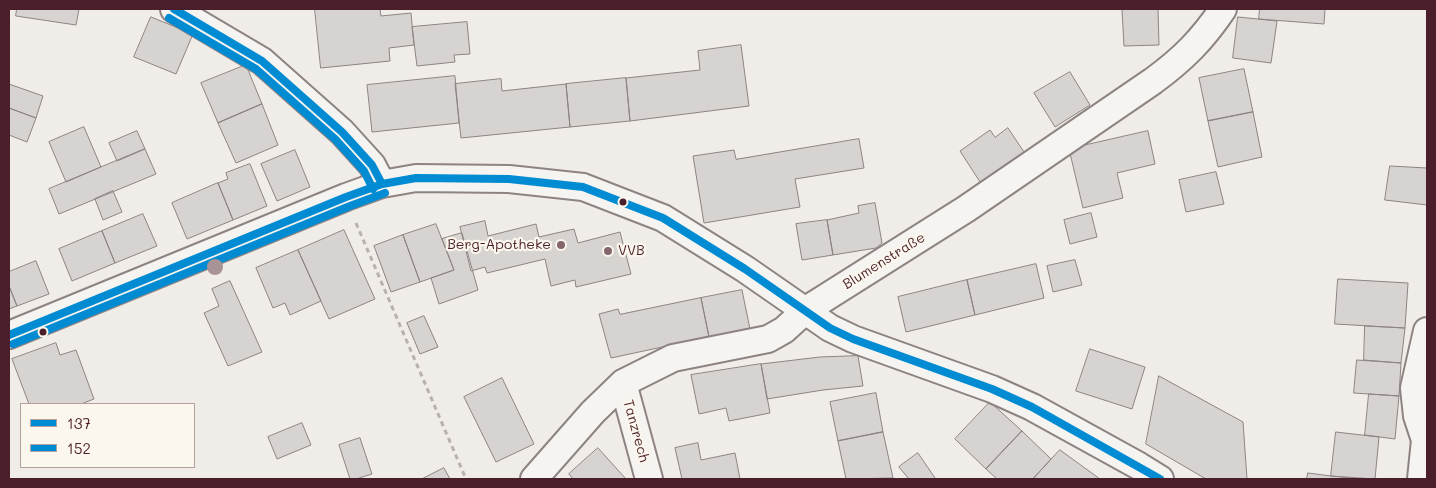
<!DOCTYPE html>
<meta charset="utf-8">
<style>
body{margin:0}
#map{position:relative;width:1436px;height:488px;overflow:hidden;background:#f0ede8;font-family:Mali,sans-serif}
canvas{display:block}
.frame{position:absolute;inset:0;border:10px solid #4a1f2b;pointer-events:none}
.legend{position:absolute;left:20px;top:403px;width:175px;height:65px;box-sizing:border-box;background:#fbf7ec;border:1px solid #b4a19f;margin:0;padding:6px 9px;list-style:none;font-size:15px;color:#4a1f2b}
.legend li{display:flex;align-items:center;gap:10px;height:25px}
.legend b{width:25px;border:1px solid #b4a19f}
</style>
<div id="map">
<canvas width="1436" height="488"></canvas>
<div class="frame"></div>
<ul class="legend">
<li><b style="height:6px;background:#008bd2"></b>137</li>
<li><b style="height:6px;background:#008bd2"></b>152</li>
</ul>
</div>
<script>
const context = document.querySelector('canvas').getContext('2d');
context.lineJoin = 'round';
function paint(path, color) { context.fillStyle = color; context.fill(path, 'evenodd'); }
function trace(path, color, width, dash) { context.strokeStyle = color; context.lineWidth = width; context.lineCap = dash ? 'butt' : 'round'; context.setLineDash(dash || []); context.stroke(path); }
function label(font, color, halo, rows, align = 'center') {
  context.font = font + ' Mali,sans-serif'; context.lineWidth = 4.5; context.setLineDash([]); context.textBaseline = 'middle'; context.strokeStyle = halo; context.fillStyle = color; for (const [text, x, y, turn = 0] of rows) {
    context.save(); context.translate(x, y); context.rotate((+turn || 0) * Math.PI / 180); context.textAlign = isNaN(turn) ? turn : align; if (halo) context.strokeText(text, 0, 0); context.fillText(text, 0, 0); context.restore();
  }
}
const building = new Path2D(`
 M17,9H79L76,25L16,16Z
 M315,9H380L381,16L411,13L414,45L389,48L390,61L321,68Z
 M1158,9L1159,45L1124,46L1122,10Z
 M1260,9H1325L1324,24L1259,19Z
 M151,17L193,34L176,74L134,57Z
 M1238,17L1277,21L1271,63L1233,58Z
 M467,22L470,54L454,55L455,62L417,66L412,27Z
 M741,45L749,106L630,121L626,78L700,70L698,51Z
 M246,65L262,104L218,123L201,83Z
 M1244,69L1253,112L1208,121L1199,78Z
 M1070,72L1090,105L1055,127L1034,93Z
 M455,76L459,123L372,132L367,85Z
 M626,78L630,121L570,127L566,84Z
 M501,79L502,91L566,84L570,127L461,138L455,84Z
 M9,84L43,96L36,118L9,108Z
 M262,104L278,145L236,163L218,123Z
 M9,108L36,118L27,142L9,135Z
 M1253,112L1262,157L1218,167L1208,121Z
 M84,127L101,167L66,182L49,142Z
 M1008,128L1026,155L982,185L960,151L990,130L995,137Z
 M137,131L145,149L117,161L109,143Z
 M1148,131L1155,164L1117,173L1123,198L1083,208L1069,149Z
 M859,139L864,168L795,179L800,207L704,223L693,156L734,150L736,159Z
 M145,149L156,174L59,214L49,189Z
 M295,150L310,187L277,201L261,164Z
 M250,164L267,206L233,220L218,183L228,179L226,173Z
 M1390,166L1427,168V205L1385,200Z
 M1216,172L1224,204L1186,212L1179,180Z
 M218,183L233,220L187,239L172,203Z
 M113,191L122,212L103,220L95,199Z
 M875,203L882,243L876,248L833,255L827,220L859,213L858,206Z
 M1091,213L1097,237L1070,244L1064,220Z
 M143,214L157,246L115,263L102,231Z
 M827,220L833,255L802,260L796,224Z
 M485,221L488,236L536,224L539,237L574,229L578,243L620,232L631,274L576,287L575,280L551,286L545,259L487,273L485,267L471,271L460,227Z
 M436,224L454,270L420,282L403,235Z
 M344,230L375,299L329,319L298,250Z
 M102,231L115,263L72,281L59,249Z
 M462,233L478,290L439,304L431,278L454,270L442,239Z
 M403,235L420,282L391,292L374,246Z
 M298,250L321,301L290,315L285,303L273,308L256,268Z
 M1075,260L1082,285L1053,292L1047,266Z
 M36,261L49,294L17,306L9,286V272Z
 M1036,264L1044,298L975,315L967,280Z
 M1338,279L1408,283L1405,328L1335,324Z
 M967,280L975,315L906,332L898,297Z
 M230,281L262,352L228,366L204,313L219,306L212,289Z
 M9,286L17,306L9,309Z
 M742,290L750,329L709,337L701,298Z
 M701,298L709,337L611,358L599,314L618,309L620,314Z
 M424,316L438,347L420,354L407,323Z
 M1365,326L1405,328L1401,363L1364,360Z
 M56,343L60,355L76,350L94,399L81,404H29L12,359Z
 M1090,349L1145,367L1132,409L1076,391Z
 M858,356L863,386L823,390L767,399L761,364L820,357Z
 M1357,360L1401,363L1399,396L1354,393Z
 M761,364L770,413L729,421L726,408L699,414L691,375Z
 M1159,376L1243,422L1247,479H1206L1146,444Z
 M502,378L534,444L496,462L464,397Z
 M876,393L883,432L838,441L830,402Z
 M1369,394L1399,396L1395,439L1365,435Z
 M990,402L1022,431L986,469L955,439Z
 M302,423L311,445L277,459L268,437Z
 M1022,431L1051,459L1033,479H997L986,469Z
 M883,432L893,478L846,479L838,441Z
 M1336,432L1379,437L1375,479L1331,476Z
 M360,438L372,474L356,479H350L339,445Z
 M698,443L701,460L735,453L740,479H682L675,448Z
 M598,448L626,479H573L569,474Z
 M1060,450L1100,479H1033Z
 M918,453L935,478L933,479H909L899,467Z
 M444,468L450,479H422Z
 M1308,473L1331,476L1360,479H1307Z`);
paint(building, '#d7d3d0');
trace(building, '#8d8383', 1);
const street = new Path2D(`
 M174,9L262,61L342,132L372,165L382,184
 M9,335L346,197L382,184L416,178L509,179L583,187L663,218L745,269L830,328L853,339L992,389L1032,407L1139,466L1160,479
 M623,383L649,479
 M534,479L593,412L623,383L673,358L768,339L784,330L806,310L966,209L1153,81C1183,59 1202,40 1223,9
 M1421,479L1425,440L1417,416L1414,388L1427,331`);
trace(street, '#8d8383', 30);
trace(new Path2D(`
 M356,223L466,479`), '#b7b2b0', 3, [5, 4]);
trace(street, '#f5f4f0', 26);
trace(new Path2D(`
 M174,9L262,61L342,132L372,165L382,184
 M9,335L346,197L382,184L416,178L509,179L583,187L663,218L745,269L830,328L853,339L992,389L1032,407L1160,479`), '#008bd2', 8);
trace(new Path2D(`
 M169,18L256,69L335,139L364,171L373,189
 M13,344L350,206L385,193`), '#008bd2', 8);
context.fillStyle = '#a89496';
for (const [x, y] of [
 [215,267]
]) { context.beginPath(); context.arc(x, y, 8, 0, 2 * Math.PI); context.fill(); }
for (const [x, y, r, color] of [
 [623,202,4.5,"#4a1f2b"],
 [561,245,5,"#84676d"],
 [608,251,5,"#84676d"],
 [43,332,4.5,"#4a1f2b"]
]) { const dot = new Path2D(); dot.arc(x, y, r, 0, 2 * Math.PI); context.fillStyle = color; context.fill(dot); trace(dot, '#fbf7ec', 2); }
label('14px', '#4a1f2b', '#fbf7ec', [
 ["Berg-Apotheke",551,245],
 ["VVB",618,251,"left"]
], 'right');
label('14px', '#4a1f2b', '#fbf7ec', [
 ["Blumenstraße",884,261,-32],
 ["Tanzrech",636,431,75]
]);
</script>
